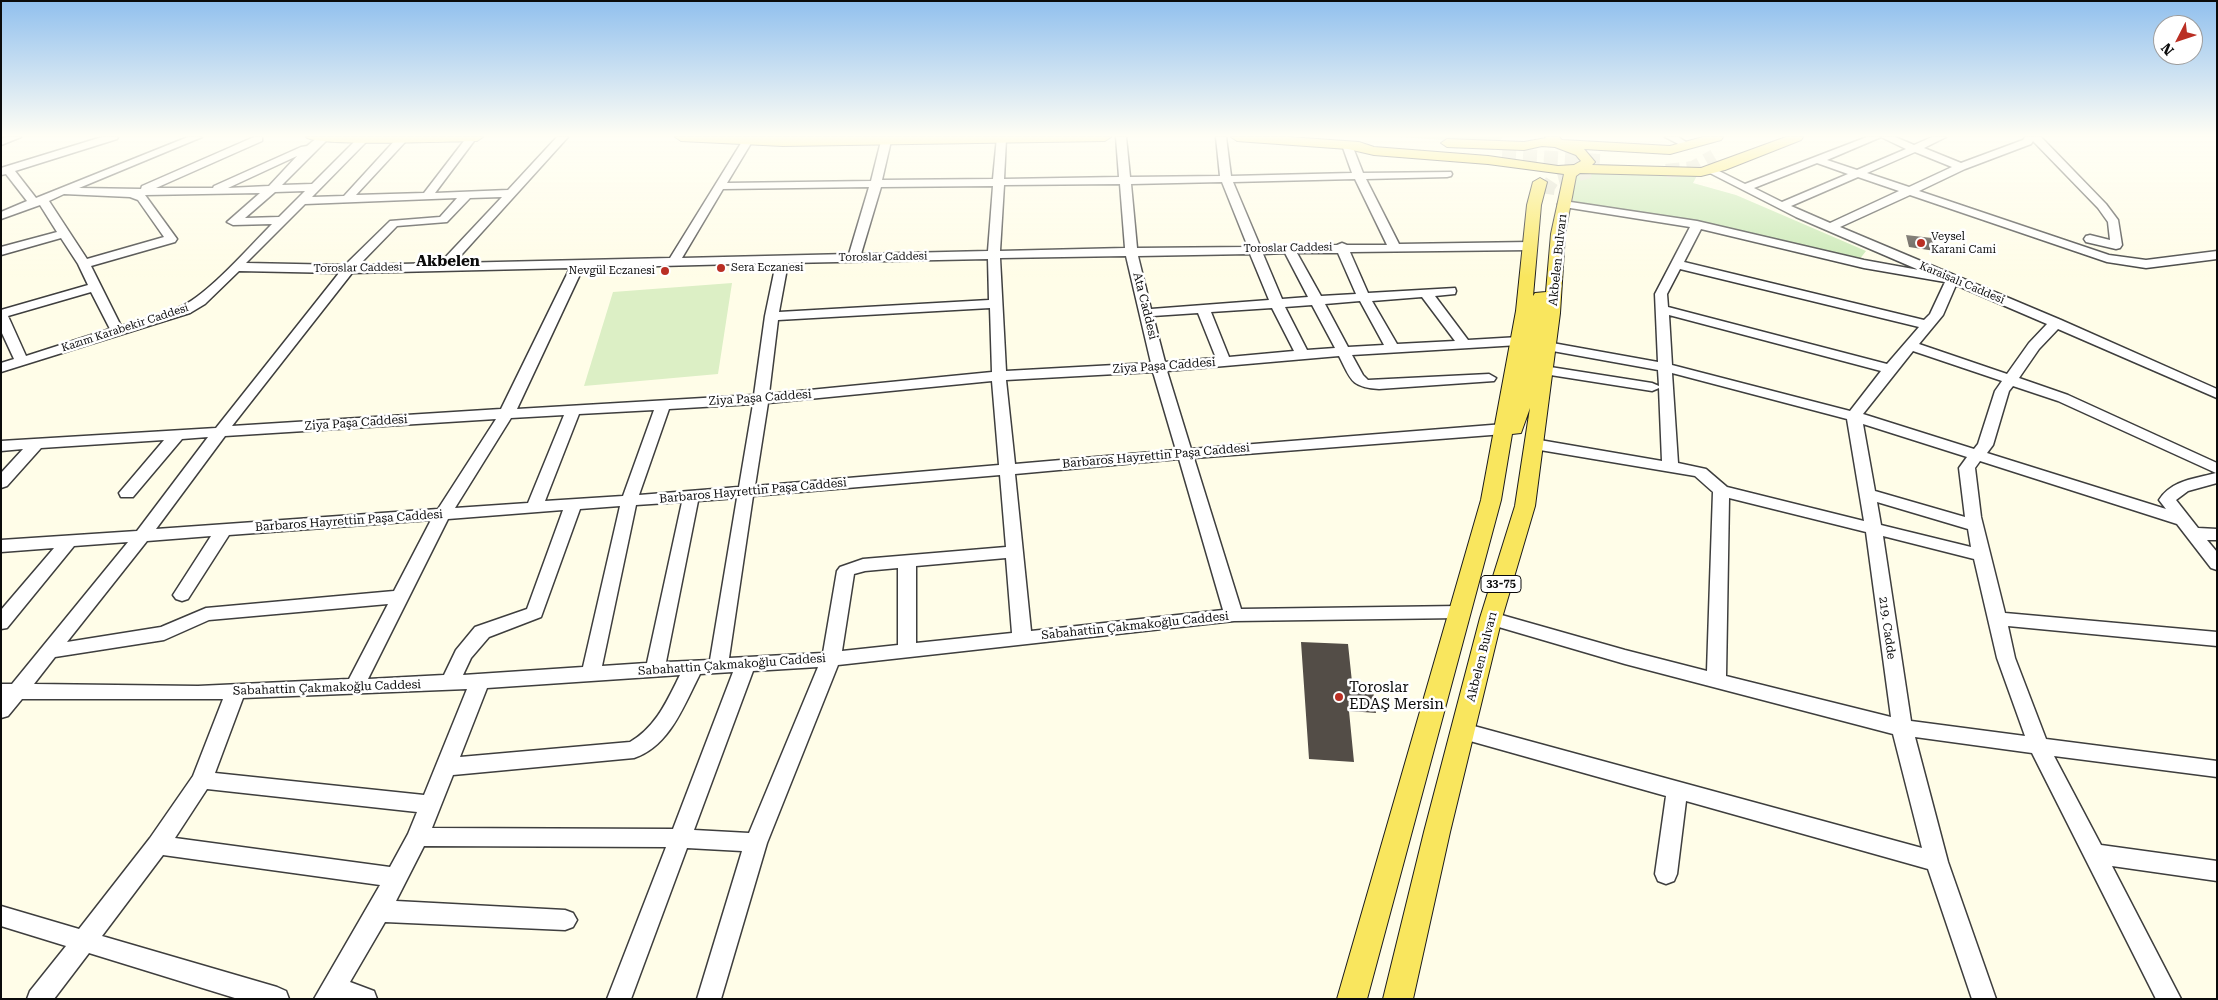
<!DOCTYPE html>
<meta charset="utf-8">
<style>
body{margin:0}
#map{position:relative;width:2218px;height:1000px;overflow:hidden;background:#fffde8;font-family:"Roboto Serif",serif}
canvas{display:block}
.frame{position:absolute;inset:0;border:2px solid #0b0b0b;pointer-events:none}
.north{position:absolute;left:2153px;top:15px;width:50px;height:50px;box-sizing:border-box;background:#fff;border:1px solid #9d9d9d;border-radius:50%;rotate:229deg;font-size:14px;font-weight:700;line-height:20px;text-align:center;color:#0b0b0b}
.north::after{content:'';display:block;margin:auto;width:18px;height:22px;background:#ba2f24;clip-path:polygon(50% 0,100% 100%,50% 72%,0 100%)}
</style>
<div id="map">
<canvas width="2218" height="1000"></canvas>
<div class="frame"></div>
<div class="north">N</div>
</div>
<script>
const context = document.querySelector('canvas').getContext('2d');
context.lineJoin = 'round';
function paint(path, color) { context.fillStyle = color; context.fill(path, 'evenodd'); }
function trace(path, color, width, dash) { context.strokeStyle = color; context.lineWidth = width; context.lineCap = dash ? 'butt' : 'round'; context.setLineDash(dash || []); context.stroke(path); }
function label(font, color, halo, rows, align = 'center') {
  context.font = font + ' "Roboto Serif",serif'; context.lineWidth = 5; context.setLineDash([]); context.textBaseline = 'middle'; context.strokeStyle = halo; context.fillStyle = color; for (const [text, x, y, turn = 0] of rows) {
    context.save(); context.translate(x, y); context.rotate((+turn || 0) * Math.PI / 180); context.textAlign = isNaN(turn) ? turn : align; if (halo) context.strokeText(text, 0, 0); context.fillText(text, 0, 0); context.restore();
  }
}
paint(new Path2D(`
 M1585,171L1699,172L1693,183L1736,195L1866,251L1859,260L1678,219L1573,202L1572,177Z`), '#c8e8b3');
paint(new Path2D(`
 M1398,137H1502L1501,140L1490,143Z`), '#cfdfbb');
paint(new Path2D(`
 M732,283L718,374L584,386L613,292Z`), '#dcefc5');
paint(new Path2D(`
 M1906,235L1932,238L1935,251L1909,247Z
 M1301,642L1348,644L1352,682L1372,683L1376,713L1349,711L1354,762L1309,759Z`), '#534d47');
trace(new Path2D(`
 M1502,155L1602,161
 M1666,171L1693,168L1714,156
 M1547,194L1548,187L1552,181L1590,171`), '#dad9c7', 14, [14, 7]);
const minor = new Path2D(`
 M6,137H21L1,145V139Z
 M102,137H118L117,139L15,171L36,198L188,137H202L79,188L141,189L142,186L254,137H262V141L156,188H213L214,186L301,147L307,146L318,137H327V140L282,185L312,184L359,137H367V141L312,197L344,196L398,137H406V141L356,195L424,193L467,137H477L435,193L508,190L557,137H568L454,263L670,258L743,140L748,137L753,140L727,183L871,181L881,141L886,138L891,141L882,180L993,179L997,137H1005L1006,139L1004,179L1119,177L1116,137H1126L1130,177L1220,176L1216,137H1226L1231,176L1352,173L1342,145L1347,142L1352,145L1363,173L1451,172L1452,174L1451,176L1447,177L1366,179L1399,244L1530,242L1536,246L1530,250L1350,252L1368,293L1455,288L1456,291L1455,294L1435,296L1468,340L1519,337L1526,341L1519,345L1352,355L1363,375L1368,380L1489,374L1496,378L1494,381L1379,389C1350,387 1351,379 1339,356L1167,371L1191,449L1504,424L1509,426L1512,429L1509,432L1504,434L1194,458L1241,609L1460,606L1466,608L1469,612L1466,616L1460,618L1234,621L838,665L767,843L721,999H697L742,851L687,848L631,999H607L666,847L424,846L396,901L565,910L573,913L577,920L573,927L565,930L385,922L350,982L374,991L377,999H314L380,885L163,855L102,936L277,987L286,991L289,999H238L89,953L54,999H27L30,991L66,946L1,926V906L79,929L150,838L193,776L223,699H22L8,716L1,718V684H12L128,542L74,546L7,628L1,629V610L54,548L1,552V540L137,531L208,437L182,439L133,497H121L119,493L164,440L41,448L7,486L1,488V473L23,449L1,451V441L216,428L339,273L239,271L205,304L190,313L1,372V363L14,359L1,331V310L88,285L78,264L61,238L1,255V247L57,232L40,205L1,219V212L27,201L6,174L1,175V168ZM297,156L269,186L228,188ZM1355,179L1387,245H1347L1342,243L1337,245L1260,246L1233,182ZM1222,182L1248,247L1137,248L1131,184ZM1120,184L1125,248L1000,251L1004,185ZM993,186L988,251L861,254L881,187ZM869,187L849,254L682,258L723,189ZM305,191L279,217L245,218L275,192ZM260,193L227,222L233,225L272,224C250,246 208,295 180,307C162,315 140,320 121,326L91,266L175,242L177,239L145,195ZM64,194L130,197L138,200L164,237L87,259L49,201ZM502,197L440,263L359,265L397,226L447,222L470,198ZM457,198L440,217L390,221L345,265L246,263L305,204ZM1285,253L1308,297L1282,299L1263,254ZM1297,253H1338L1356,294L1321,296ZM1250,254L1269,300L1151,309L1138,256ZM1126,256L1151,363L1006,371L1000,258ZM988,259L989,300L779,312L788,263ZM776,263L765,316L754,395L517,409L583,268ZM570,268L501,409L232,426L352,273ZM91,292L110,329L26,356L8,316ZM1422,297L1455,341L1397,344L1372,301ZM1360,301L1384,345L1348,347L1325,304ZM1312,305L1335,348L1307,350L1285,307ZM990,308L992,372L769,394L778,320ZM1272,308L1294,351L1229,357L1211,312ZM1198,313L1216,358L1165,362L1153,316ZM1153,372L1176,450L1015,464L1006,380ZM992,381L999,465L755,486L768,403ZM753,404L739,487L639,495L669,409ZM654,410L623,496L545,501L579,414ZM564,415L528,503L455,508L511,418ZM496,419L438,509L156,529L225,436ZM1179,459L1223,610L1031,631L1015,474ZM1000,475L1006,547L863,559L840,567L837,571L823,653L729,658L753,496ZM737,498L710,660L666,662L698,501ZM682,502L647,663L602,666L636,505ZM620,506L583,667L463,675L471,658L489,637L541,617L580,509ZM563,510L527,609L475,627L456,650L444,675L368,679L448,519ZM431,520L394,591L206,608L161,627L67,642L147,541L211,536L173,595L176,599L182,601L188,599L229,535ZM1006,558L1012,633L916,643V566ZM898,568V645L842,651L854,574L865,571ZM388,604L349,679L198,686L34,684L55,657L164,640L209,620ZM818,667L749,833L694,830L753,671ZM733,672L673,829L432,828L453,775L634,758C670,746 684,705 700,674ZM680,675C667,701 656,727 630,742L460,757L487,688ZM467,689L424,795L215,773L243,698ZM207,789L417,812L408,834L390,867L175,838Z
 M1665,137H1678L1691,145L1686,148Z
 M1867,137H1895L1914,145L1932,137H1946L1924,148L1961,163L2023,140L2025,137H2041L2106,204L2118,220L2122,245L2120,248L2116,249L2086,242L2084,239L2086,236L2090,235L2110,240L2108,222L2098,208L2033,141L2031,144L1965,169L1919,191L2109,255L2146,260L2217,251V259L2146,268L2107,262L1910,195L1840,227L2061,320L2217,389V398L2058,329L2039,349L2019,378L2068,395L2217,463V483L2188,491L2176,500L2198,528L2217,529V540H2207L2217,552V570L2211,568L2177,524L1980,461L1975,468L1981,517L2005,613L2217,632V646L2008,626L2015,658L2046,739L2217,761V777L2054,756L2101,845L2217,861V881L2112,866L2181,999H2156L2032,753L1915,737L1948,862L1996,999H1972L1928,869L1686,801L1677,874L1674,881L1666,884L1658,881L1655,874L1666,796L1463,739L1456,737L1453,731L1456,725L1463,723L1922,848L1893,734L1625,664L1485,623L1482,618L1485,613L1491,612L1625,650L1707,671L1713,492L1695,476L1534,449L1529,447L1526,444L1529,441L1534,439L1662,461L1659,388L1652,391L1544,374L1537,370L1544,366L1652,383L1659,386L1658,370L1547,350L1540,346L1547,342L1658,362L1655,294L1690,227L1564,207L1558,204L1564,201L1697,221L1864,260L1919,270L1796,217L1704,170L1705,168H1713L1745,184ZM1881,137L1906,149L1857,170L1827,160ZM1915,152L1952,167L1909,187L1867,173ZM1817,163L1848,174L1782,202L1754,188ZM1858,177L1899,191L1830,223L1791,206ZM1701,229L1864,268L1945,282L1930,314L1924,320L1684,262ZM1680,269L1919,327L1887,364L1668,307L1667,294ZM1956,285L2047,324L2029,343L2007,374L1919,344L1943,315ZM1669,315L1881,371L1850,411L1672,365ZM1913,351L2002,381L1995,391L1978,444L1974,449L1863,414ZM1672,373L1847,419L1864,521L1727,487L1706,469L1678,463ZM2013,386L2058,401L2216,473C2194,479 2172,480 2159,500L2166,509L1987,453L1993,445L2009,391ZM1863,424L1967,457L1959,468L1965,517L1875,491ZM1729,498L1866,532L1891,717L1726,676ZM1877,502L1968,529L1971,547L1881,525ZM1883,536L1974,559L1997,658L2025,736L1911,721Z`);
const major = new Path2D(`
 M306,137H483L477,141C454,141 315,147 306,137Z
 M675,137H1111L1105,141L783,146L681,141Z
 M1231,137H1289L1359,142L1374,147L1488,156L1558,166L1574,165L1581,161L1576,155L1555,147L1542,146L1524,150L1447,147L1441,143L1447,139L1524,142L1546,138L1545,137H1559L1562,140L1670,146L1703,137H1723L1721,140L1670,154L1584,149L1595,162L1592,165L1701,168L1786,137H1803L1801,140L1725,170L1701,176L1580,173L1576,176L1565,234L1560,313L1535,506L1502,618L1450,832L1413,999H1383L1424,832L1480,618L1515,506L1530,408L1521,433L1512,434L1501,500L1367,999H1337L1481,500L1516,311L1527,205L1533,182L1540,178L1547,182L1541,205L1533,296L1535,293L1546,292L1551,234L1564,174L1488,164L1374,155L1348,149L1237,141Z`);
trace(minor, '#3e3e3e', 3);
trace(major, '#1c1c1c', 2);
paint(minor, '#fff');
paint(major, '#f9e65e');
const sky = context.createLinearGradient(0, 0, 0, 277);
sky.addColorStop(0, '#91c0ee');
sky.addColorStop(0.49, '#fffef5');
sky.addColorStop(1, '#fffef500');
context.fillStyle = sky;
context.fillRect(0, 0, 2218, 277);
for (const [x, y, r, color] of [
 [1921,243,5,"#ba2f24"],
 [721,268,5,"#ba2f24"],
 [665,271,5,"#ba2f24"],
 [1339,697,5,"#ba2f24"]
]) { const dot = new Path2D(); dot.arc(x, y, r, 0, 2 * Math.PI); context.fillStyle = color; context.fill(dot); trace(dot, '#fff', 2); }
label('11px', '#0b0b0b', '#fff', [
 ["Veysel",1931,237],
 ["Karani Cami",1931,250],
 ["Sera Eczanesi",731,268],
 ["Nevgül Eczanesi",655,271,"right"]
], 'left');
label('11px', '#0b0b0b', '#fff', [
 ["Toroslar Caddesi",1288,248,-1],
 ["Toroslar Caddesi",883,257,-1],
 ["Toroslar Caddesi",358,268,-1],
 ["Karaisalı Caddesi",1962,283,23],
 ["Kazım Karabekir Caddesi",125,328,-18]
]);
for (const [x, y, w] of [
 [1501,584,40]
]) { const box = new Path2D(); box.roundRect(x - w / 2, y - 8.5, w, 17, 4); context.fillStyle = '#fff'; context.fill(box); trace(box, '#0b0b0b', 1); }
label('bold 11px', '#0b0b0b', null, [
 ["33-75",1501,584]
]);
label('12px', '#0b0b0b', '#fff', [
 ["Akbelen Bulvarı",1558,260,-84],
 ["Ata Caddesi",1145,306,76],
 ["Ziya Paşa Caddesi",1164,366,-4],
 ["Ziya Paşa Caddesi",760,398,-4],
 ["Ziya Paşa Caddesi",356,423,-4],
 ["Barbaros Hayrettin Paşa Caddesi",1156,456,-5],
 ["Barbaros Hayrettin Paşa Caddesi",753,491,-5],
 ["Barbaros Hayrettin Paşa Caddesi",349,521,-4],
 ["Sabahattin Çakmakoğlu Caddesi",1135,626,-6],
 ["219. Cadde",1887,628,82],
 ["Akbelen Bulvarı",1482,657,-76],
 ["Sabahattin Çakmakoğlu Caddesi",732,665,-4],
 ["Sabahattin Çakmakoğlu Caddesi",327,688,-2]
]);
label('bold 15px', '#0b0b0b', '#fff', [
 ["Akbelen",448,262]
]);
label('15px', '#0b0b0b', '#fff', [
 ["Toroslar",1349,688],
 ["EDAŞ Mersin",1349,705]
], 'left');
</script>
